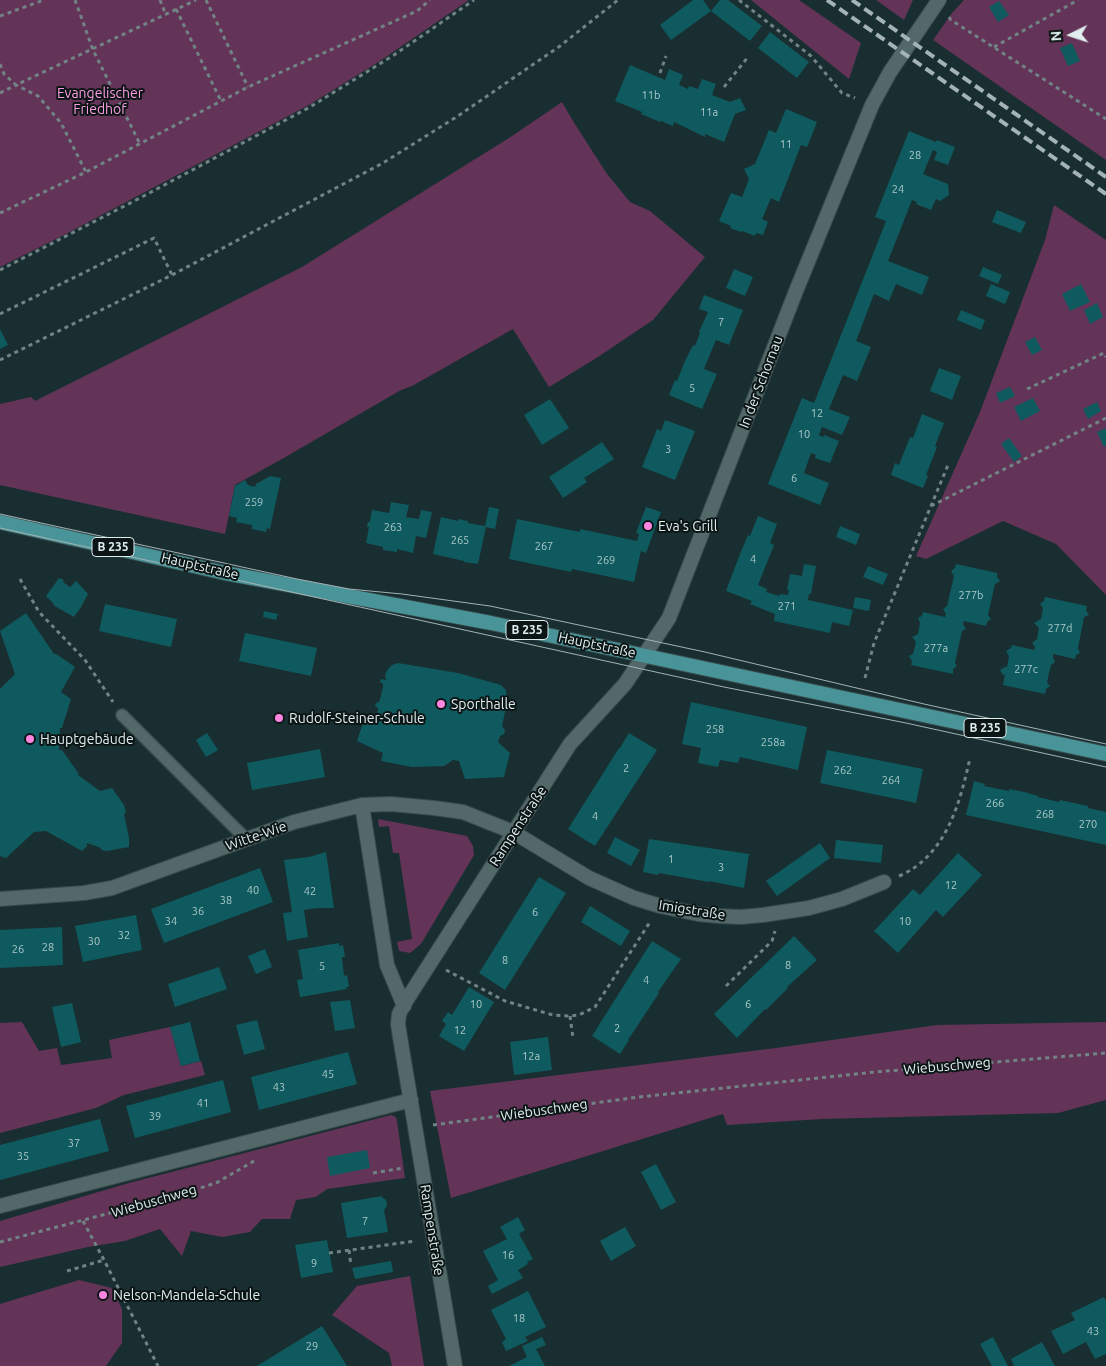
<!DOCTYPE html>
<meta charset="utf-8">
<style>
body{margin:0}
#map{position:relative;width:1106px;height:1366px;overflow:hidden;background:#192e30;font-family:Ubuntu,sans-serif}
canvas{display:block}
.north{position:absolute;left:1046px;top:10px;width:50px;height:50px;-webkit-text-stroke:4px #0c1515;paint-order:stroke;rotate:266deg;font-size:14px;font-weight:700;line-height:20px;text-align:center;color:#e0edee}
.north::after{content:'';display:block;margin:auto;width:18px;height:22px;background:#e0edee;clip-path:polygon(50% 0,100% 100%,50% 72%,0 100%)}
</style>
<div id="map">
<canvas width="1106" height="1366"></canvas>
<div class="north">N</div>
</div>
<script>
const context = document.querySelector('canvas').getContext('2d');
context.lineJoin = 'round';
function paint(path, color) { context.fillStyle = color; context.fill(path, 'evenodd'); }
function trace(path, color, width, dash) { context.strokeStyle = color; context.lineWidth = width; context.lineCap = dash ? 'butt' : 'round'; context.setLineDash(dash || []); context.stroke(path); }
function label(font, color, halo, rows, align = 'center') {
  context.font = font + ' Ubuntu,sans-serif'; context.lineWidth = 4; context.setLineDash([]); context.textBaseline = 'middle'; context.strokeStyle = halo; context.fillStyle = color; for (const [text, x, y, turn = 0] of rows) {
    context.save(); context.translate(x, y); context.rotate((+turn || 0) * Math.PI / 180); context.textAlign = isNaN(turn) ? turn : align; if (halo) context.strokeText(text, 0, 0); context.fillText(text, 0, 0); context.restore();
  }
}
paint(new Path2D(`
 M0,0H469L380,61L309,105L64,235L0,267Z
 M751,0H799L861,43L849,79Z
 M876,0H913L904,20Z
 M964,0H1106V160L933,40L952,13Z
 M562,102L573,121L607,174L630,202L650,211L705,257L653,320L598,357L549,387L513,329L412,386L401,390L282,459L235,485L225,534L0,485V404L31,397L35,401L302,267L509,138Z
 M1054,205L1106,240V595L1056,544L1003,521L926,559L916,556L980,412L1045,240Z
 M378,819L467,836L473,846L474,855L421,944L410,953L399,951L397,942L412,939L399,853H393L389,826L379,827Z
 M22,1022L39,1051L57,1048L61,1065L112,1058L109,1040L170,1027L181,1066L201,1061L205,1075L124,1095L96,1108L0,1133V1023Z
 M1106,1022V1100L1058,1113L822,1119L727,1125L723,1114L451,1198L430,1091L776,1048L937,1025Z
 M391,1115L396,1117L397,1121L405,1178L327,1189L316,1197L296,1200L290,1219H262L250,1232L222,1237L191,1231L182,1256L160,1229L125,1241L88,1247L0,1267V1221L129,1183Z
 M410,1276L424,1366H392L389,1353L332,1315L357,1286Z
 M79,1280L112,1288L122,1309V1343L106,1366H0V1304Z`), '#633457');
paint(new Path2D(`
 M693,0H703L711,11L671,40L660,25Z
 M720,0H728L762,26L750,41L711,11Z
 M999,1L1009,15L998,22L989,7Z
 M770,32L809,62L797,78L758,48Z
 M1072,43L1080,61L1068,66L1060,48Z
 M630,65L665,80L669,69L683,75L679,85L688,89L689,86L698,89L702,79L716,84L712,95L730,102L740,98L746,110L735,114L724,142L705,134V137L674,122L673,126L661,121L660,122L641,114L642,112L615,101Z
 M786,109L817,122L807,147L801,145L779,202L771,198L762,219L768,222L763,235L756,233L755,236L742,231L741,232L730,228L731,226L719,221L731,193L742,197L749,179L744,169L755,164L769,130L776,133Z
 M909,131L936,142L937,140L955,147L948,165L934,160L937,152L933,150L923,174L948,184L949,195L940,201L936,199L931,210L916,204L917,202L912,200L888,261L929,277L922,295L896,284L889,301L874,294L856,341L871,347L857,381L843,375L829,409L850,417L842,435L822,427L819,435L823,437L824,435L839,441L830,463L815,458L816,455L811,453L804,473L829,483L820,505L768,484L802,398L814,403L866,272L886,221L875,217Z
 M997,210L1026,222L1021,233L992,222Z
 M983,267L1002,275L998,284L979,276Z
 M734,269L753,277L745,296L726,288Z
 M991,284L1010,292L1005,304L986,296Z
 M1081,284L1090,302L1070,311L1062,294Z
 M704,295L743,310L729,345L716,340L711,352L704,369L717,374L702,409L669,395L675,380L677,381L685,361L693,345L695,346L700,333L699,332L708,312L699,309Z
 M1097,303L1103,317L1090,324L1084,310Z
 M961,310L985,320L981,330L957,320Z
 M0,329L8,345L0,349Z
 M1035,337L1042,350L1032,355L1025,342Z
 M939,368L961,376L952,400L930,391Z
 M1010,387L1015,396L1000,403L996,393Z
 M1033,398L1040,411L1021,421L1014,407Z
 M550,399L569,428L542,445L524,415Z
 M1097,402L1101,411L1088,419L1083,409Z
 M922,414L944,423L935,446L937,447L926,475L928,476L923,488L891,475L895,463L899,465L910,437L913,438Z
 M665,420L695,431L675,480L642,467L657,429L661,431Z
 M1106,428V445L1104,447L1097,432Z
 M1009,438L1022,456L1014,462L1001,444Z
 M602,442L614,459L584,478L587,482L563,498L549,477Z
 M270,476L281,478L270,529L267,528L266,532L252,529V525L236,522L237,518L229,516L235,486L245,480L248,485L255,487L256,484Z
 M391,502L409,505L406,517L419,519L421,510L432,512L426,538L416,536L413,553L397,549V552L383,550V547L366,543L369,527H367L368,522H370L372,510L389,513Z
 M489,507L499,509L495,529L486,527L478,564L464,562V561L433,554L441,517L458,521V519L468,521V523L485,526Z
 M646,507L661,512L646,553L641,551L634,582L572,569L571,572L509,559L517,519L580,532V529L637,541L639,534L636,533Z
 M758,516L777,524L770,543L774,545L758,585L767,589L766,592L779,596L780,594L788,595L789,590H787L790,574L802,576L804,564L816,566L811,594H809L808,600L853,610L849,626L832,622L830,633L774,621L775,614L750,604L752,601L726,591L740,554L748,535L750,536Z
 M840,526L860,534L856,545L836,537Z
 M956,564L997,573V577L1000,581L995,584L988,615L991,619L987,622L986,626L964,621L963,624L966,629L962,631L955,663L957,666L953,669V674L911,665L912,661L909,656L913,654L916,642L912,637L918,634L920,623L918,618L922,616L923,612L945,617L946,614L943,609L947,606L954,576L951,571L955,568Z
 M868,566L888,574L883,585L863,577Z
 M59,578L64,580L63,582L70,587L76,581L88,594L81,607L74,617L53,605L54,604L46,596Z
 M855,597L871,600L869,611L853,608Z
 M1045,597L1087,606L1086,610L1089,615L1084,617L1078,648L1080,653L1076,655L1075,659L1053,654V657L1055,662L1051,665L1047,682L1050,686L1046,689L1045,694L1003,685L1005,675H1003L1000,670L1005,667H1007L1009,656L1006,651L1011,648L1012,645L1034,650L1035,647L1032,643L1037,639L1039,628L1034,623L1041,619L1043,608L1040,604L1044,601Z
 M105,604L177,619L171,647L99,631Z
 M264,611L278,614L276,620L263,617Z
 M26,613L54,654H56L75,667L61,692L71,699L62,728H60L59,750H62L79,774L78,775L100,791L112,788L124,805L126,812L124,814L129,838V847L107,851L101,850V848L87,843V846L82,851L46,831L34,832L6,858L0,856V689L15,674L0,631Z
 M245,633L317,648L311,676L239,661Z
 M398,663L458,673L501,685L506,690L508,705L510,706L509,710H506L505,712L502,726L505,730L504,734L500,736L498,742L510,753L504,777L465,779L459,761L453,760L444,766L412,767L381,761L383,753L357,741L365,717L377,716L378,708L375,706L376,703L379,702L380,699L383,687V684L380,682L381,679L386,680L385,675L388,669L392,665Z
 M691,702L807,727L798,770L740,757L738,763L720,760L718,767L698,763L701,748L682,744Z
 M207,733L218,750L206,757L196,740Z
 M629,733L657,750L595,846L568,829L619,748H620Z
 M320,749L325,777L252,790L247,763Z
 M827,750L923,769L916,803L820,783Z
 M974,781L985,784L984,786L1009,791V789L1024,792L1038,796V797L1059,802L1060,800L1088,806V808L1106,812V845L966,815Z
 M615,837L640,850L631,866L607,853Z
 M649,839L749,854L744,888L709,881V882L659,873L658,875L643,872Z
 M836,840L883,845L881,863L834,858Z
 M820,843L830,858L777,896L766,881Z
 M326,852L334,908H317L304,910L308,937L287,941L283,913L292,912L284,860L309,857Z
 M958,853L982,875L943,917L936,910L898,953L874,931L913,889L920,895Z
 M260,868L273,902L164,943L151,909Z
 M539,877L566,893L505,990L479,973Z
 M590,906L630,931L621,946L581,922Z
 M136,915L142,950L83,962L75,926Z
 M62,927L63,965L0,968V930Z
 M794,936L817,960L787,987L788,988L766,1010L765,1009L737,1038L714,1014Z
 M652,941L681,959L658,992L659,993L628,1040H629L620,1054L592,1036Z
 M339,943V946L343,945L345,957H342L344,976L347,975L349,987H346L347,989L300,997L297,980L303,979L298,950Z
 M265,949L272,967L256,974L248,956Z
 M219,967L227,989L175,1007L168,984Z
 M469,987L494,1002L464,1051L439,1036L446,1024L442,1021L448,1012L452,1015Z
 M350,1000L355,1028L335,1031L330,1002Z
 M72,1003L81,1042L61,1047L52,1007Z
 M257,1020L265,1049L244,1055L236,1025Z
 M190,1022L200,1061L181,1066L170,1027Z
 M548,1037L552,1070L514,1075L510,1042Z
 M348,1052L357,1084L259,1110L251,1077Z
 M223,1080L231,1112L135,1138L126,1106Z
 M100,1119L109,1151L0,1180V1145Z
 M367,1150L370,1168L330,1176L327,1157Z
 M656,1164L676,1202L661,1210L641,1172Z
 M382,1196V1197L386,1200L387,1206L384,1210L388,1232L347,1238L341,1203Z
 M518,1217L525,1230L519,1234L533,1259L527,1262L528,1264L518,1270L523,1278L492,1294L488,1286L498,1280L483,1251L507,1239L500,1227Z
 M625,1227L636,1246L611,1261L600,1241Z
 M327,1240L333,1272L301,1278L295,1245Z
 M391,1261L393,1272L355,1279L352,1268Z
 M528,1291L546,1327L525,1337L528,1341L506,1351L502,1342L506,1339L491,1310Z
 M1104,1297L1106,1301V1354L1095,1359L1086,1342L1063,1354L1051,1331L1075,1320L1071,1313Z
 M322,1326L347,1366H257Z
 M542,1337L546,1345L536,1349L545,1366H509L527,1357L522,1346Z
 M993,1337L1008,1366H992L980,1344Z
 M1042,1342L1055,1366H1014L1011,1359Z`), '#0f5a5e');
const service = new Path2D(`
 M122,715L246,839`);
const minor = new Path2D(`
 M362,805L387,965L404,1006
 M0,899L84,893L112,888L294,822L362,805L391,804L434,808L463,812L513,832L589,878L634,898L660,906L698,914L719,916L741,917L763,915L809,908L842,899L884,882
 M0,1206L411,1100
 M455,1366L400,1037L398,1024L399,1014L406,1001L570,744L625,684L669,618L796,291L872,105L890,72L939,0`);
const primary = new Path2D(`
 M0,522L225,573L491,623L1106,754`);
trace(service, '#384a4b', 14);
trace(minor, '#384a4b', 16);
trace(primary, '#384a4b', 16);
trace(new Path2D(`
 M75,0L93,50L140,144
 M160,0L166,15
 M206,0L248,87
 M739,0L811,56L842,93L855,98
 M176,9L221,101
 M0,16L44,0
 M949,17L951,20L1106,119
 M994,47L1078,0
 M0,64L4,74L16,85L196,0
 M660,73L666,56
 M724,87L748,57
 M0,93L16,85L38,96L61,123L86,172
 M0,213L86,172L248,87L417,11L430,0
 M0,270L140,198L310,107L394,55L474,0
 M0,314L154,238L172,275
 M0,360L172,275L383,163L458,116L560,46L618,0
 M1027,389L1104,353L1106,357
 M931,506L1106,418
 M20,579L39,612L85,660L113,702
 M865,678L874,643L948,465
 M899,876C946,856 960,803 970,758
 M446,970L505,1001L553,1015L570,1016L579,1015L595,1007L650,922
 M726,986L772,941L775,931
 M570,1016L573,1038
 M433,1125L639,1097L875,1072L1106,1053
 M373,1173L403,1168
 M83,1221L104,1260L158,1366
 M0,1242L186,1193L218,1182L254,1161
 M349,1250L351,1266
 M329,1253L415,1241
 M67,1271L104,1260`), '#728385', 3, [4, 4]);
trace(service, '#526869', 11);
trace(minor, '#526869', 14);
trace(primary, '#489499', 14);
trace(new Path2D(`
 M0,514L297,579L349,589L402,594L490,606L705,652L924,704L1106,744
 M0,528L724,687L906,723L1106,767`), '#a4b3b5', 1);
trace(new Path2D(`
 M827,0L1106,194
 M852,0L1106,177`), '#a4b3b5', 4, [10, 5]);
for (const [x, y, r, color] of [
 [648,526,5,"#fe86e1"],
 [441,704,5,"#fe86e1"],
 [279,718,5,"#fe86e1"],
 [30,739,5,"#fe86e1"],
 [103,1295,5,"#fe86e1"]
]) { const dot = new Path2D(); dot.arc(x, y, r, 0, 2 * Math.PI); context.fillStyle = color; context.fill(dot); trace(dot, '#0c1515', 2); }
label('11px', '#acc8ca', null, [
 ["11b",651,95],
 ["11a",709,112],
 ["11",786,144],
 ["28",915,155],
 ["24",898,189],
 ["7",721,322],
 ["5",692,388],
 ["12",817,413],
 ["10",804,434],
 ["3",668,449],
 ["6",794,478],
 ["259",254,502],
 ["263",393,527],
 ["265",460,540],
 ["267",544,546],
 ["4",753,559],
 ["269",606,560],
 ["277b",971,595],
 ["271",787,606],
 ["277d",1060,628],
 ["277a",936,648],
 ["277c",1026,669],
 ["258",715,729],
 ["258a",773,742],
 ["2",626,768],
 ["262",843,770],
 ["264",891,780],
 ["266",995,803],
 ["268",1045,814],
 ["4",595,816],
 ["270",1088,824],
 ["1",671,859],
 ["3",721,867],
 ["12",951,885],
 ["40",253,890],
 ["42",310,891],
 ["38",226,900],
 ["36",198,911],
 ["6",535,912],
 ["34",171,921],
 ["10",905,921],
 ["32",124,935],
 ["30",94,941],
 ["28",48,947],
 ["26",18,949],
 ["8",505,960],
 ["8",788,965],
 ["5",322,966],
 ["4",646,980],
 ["10",476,1004],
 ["6",748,1004],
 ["2",617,1028],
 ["12",460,1030],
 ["12a",531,1056],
 ["45",328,1074],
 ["43",279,1087],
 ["41",203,1103],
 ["39",155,1116],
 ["37",74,1143],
 ["35",23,1156],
 ["7",365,1221],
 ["16",508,1255],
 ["9",314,1263],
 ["18",519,1318],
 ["43",1093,1331],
 ["29",312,1346]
]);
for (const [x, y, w] of [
 [113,547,42],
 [527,630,42],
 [985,728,42]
]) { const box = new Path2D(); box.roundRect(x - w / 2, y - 9.5, w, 19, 4); context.fillStyle = '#0c1515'; context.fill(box); trace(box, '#e0edee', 1); }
label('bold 12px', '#e0edee', null, [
 ["B 235",113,547],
 ["B 235",527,630],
 ["B 235",985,728]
]);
label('14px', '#fc9ce3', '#0c1515', [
 ["Evangelischer",100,93],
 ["Friedhof",100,109]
]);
label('14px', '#e0edee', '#0c1515', [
 ["In der Schornau",761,382,-69],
 ["Hauptstraße",200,566,13],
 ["Hauptstraße",597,645,12],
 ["Rampenstraße",518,826,-57],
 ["Witte-Wie",256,836,-19],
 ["Imigstraße",692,910,9],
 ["Wiebuschweg",947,1066,-5],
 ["Wiebuschweg",544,1110,-8],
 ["Wiebuschweg",154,1201,-16],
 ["Rampenstraße",432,1230,81]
]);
label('14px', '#e0edee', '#0c1515', [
 ["Eva's Grill",658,526],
 ["Sporthalle",451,704],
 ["Rudolf-Steiner-Schule",289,718],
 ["Hauptgebäude",40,739],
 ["Nelson-Mandela-Schule",113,1295]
], 'left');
</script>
